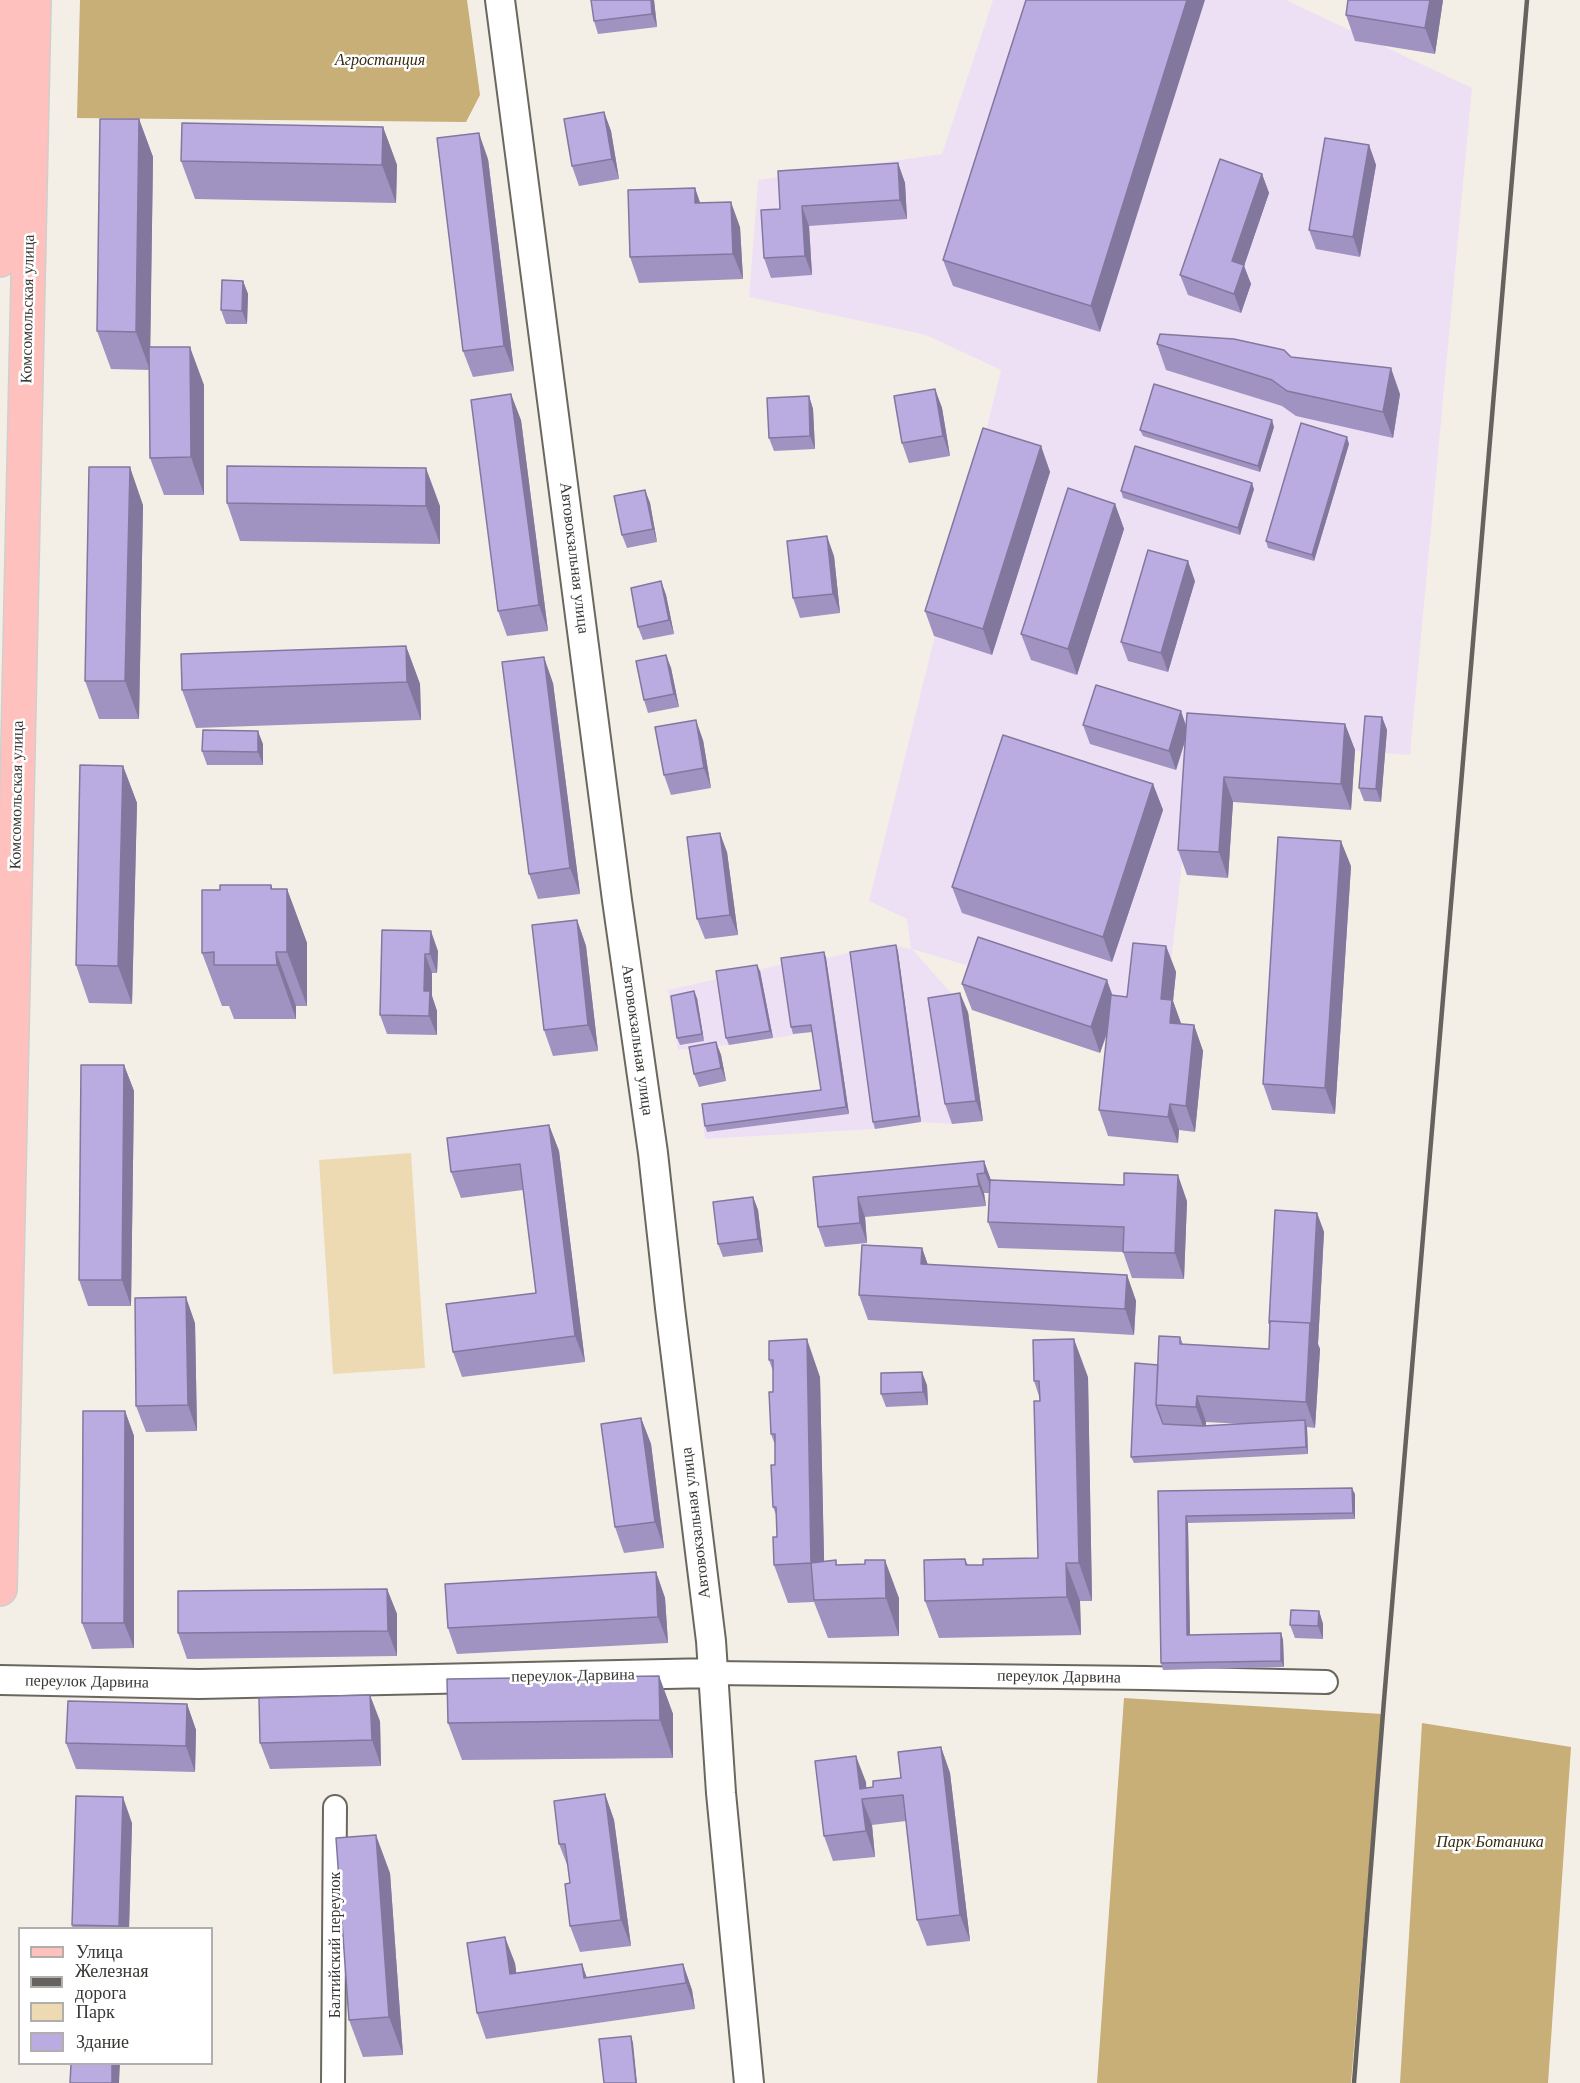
<!DOCTYPE html>
<meta charset="utf-8">
<style>
body{margin:0}
#map{position:relative;width:1580px;height:2083px;overflow:hidden;background:#f4efe6;font-family:"Libre Baskerville",serif}
canvas{display:block}
.legend{position:absolute;left:18px;top:1927px;width:195px;height:138px;box-sizing:border-box;background:#fff;border:2px solid #b0afae;margin:0;padding:8px 10px;list-style:none;font-size:18px;color:#393734}
.legend li{display:flex;align-items:center;gap:12px;height:30px}
.legend b{width:30px;border:2px solid #b0afae}
</style>
<div id="map">
<canvas width="1580" height="2083"></canvas>
<ul class="legend">
<li><b style="height:8px;background:#fec1be"></b>Улица</li>
<li><b style="height:8px;background:#66635f"></b>Железная дорога</li>
<li><b style="height:16px;background:#eddab3"></b>Парк</li>
<li><b style="height:16px;background:#baabe1"></b>Здание</li>
</ul>
</div>
<script>
const context = document.querySelector('canvas').getContext('2d');
context.lineJoin = 'round';
function paint(path, color) { context.fillStyle = color; context.fill(path, 'evenodd'); }
function trace(path, color, width, dash) { context.strokeStyle = color; context.lineWidth = width; context.lineCap = dash ? 'butt' : 'round'; context.setLineDash(dash || []); context.stroke(path); }
function label(font, color, halo, rows, align = 'center') {
  context.font = font + ' "Libre Baskerville",serif'; context.lineWidth = 5; context.setLineDash([]); context.textBaseline = 'middle'; context.strokeStyle = halo; context.fillStyle = color; for (const [text, x, y, turn = 0] of rows) {
    context.save(); context.translate(x, y); context.rotate((+turn || 0) * Math.PI / 180); context.textAlign = isNaN(turn) ? turn : align; if (halo) context.strokeText(text, 0, 0); context.fillText(text, 0, 0); context.restore();
  }
}
paint(new Path2D(`
 M993,0H1286L1472,88L1410,755L1196,739L1170,972L1137,1023L985,971L912,949L968,1012L983,1121L952,1124L921,1122L875,1129L705,1139L701,1111L823,1097L813,1032L729,1045L678,1050L668,990L783,964L826,958L888,944L911,949L907,919L869,901L1001,370L926,335L749,297L758,180L942,154Z`), '#eee0f4');
paint(new Path2D(`
 M411,1153L425,1368L333,1374L319,1160Z`), '#eddab3');
paint(new Path2D(`
 M80,0H467L480,95L466,122L77,118Z
 M1124,1698L1382,1714L1351,2083H1097Z
 M1422,1723L1571,1747L1548,2083H1400Z`), '#c8ae77');
const minor = new Path2D(`
 M712,1673L1146,1678L1326,1682
 M333,2083L335,1807`);
const tertiary = new Path2D(`
 M500,0L617,900L653,1153L670,1308L711,1641L721,1793L749,2083
 M0,1680L199,1684L712,1673`);
const primary = new Path2D(`
 M0,260L6,0
 M0,1589L34,0`);
trace(minor, '#6a675f', 26);
trace(tertiary, '#6a675f', 32);
trace(primary, '#cfcfce', 36);
trace(minor, '#fff', 22);
trace(tertiary, '#fff', 28);
trace(primary, '#fec1be', 33);
trace(new Path2D(`
 M1354,2083L1384,1700L1527,0`), '#66635f', 4.5);
paint(new Path2D(`
 M591,0H654L657,27L598,34L594,21Z
 M1026,0L1100,332L953,286L943,260Z
 M1348,0H1443L1435,54L1355,41L1346,15Z
 M604,112L611,131L619,179L579,186L572,166Z
 M139,119L153,157L150,347L204,385V495H164L150,458V370L111,369L97,331Z
 M383,127L397,165L396,203L195,199L181,161Z
 M1369,145L1376,165L1360,257L1316,249L1309,230Z
 M488,159L514,371L473,377L463,351Z
 M898,163L905,183L907,219L809,226L812,275L771,278L764,258L780,209Z
 M1262,174L1269,193L1244,266L1251,284L1241,313L1188,295L1180,275Z
 M695,188L700,203L740,227L743,279L639,283L630,257Z
 M243,281L248,294L247,324H226L221,310Z
 M1157,344L1291,357L1400,394L1393,438L1296,416L1282,406L1166,370Z
 M935,389L942,408L950,456L909,463L902,443Z
 M809,396L813,409L815,449L774,451L769,438Z
 M521,420L548,631L507,636L498,611Z
 M1274,427L1260,472L1143,436L1140,430Z
 M1349,444L1314,561L1268,548L1266,541Z
 M1041,446L1050,472L992,655L934,636L925,611Z
 M1254,489L1240,535L1123,498L1121,491Z
 M645,490L650,503L657,542L627,548L622,535Z
 M227,503L440,506V544L240,541Z
 M1115,504L1124,529L1077,675L1031,660L1021,634Z
 M143,505L139,719H99L85,681Z
 M834,556L840,613L800,618L793,598Z
 M661,581L666,595L674,634L643,640L638,627Z
 M1195,581L1168,672L1128,661L1121,642Z
 M406,646L420,684L421,720L196,728L182,690Z
 M666,655L671,668L679,707L648,713L644,700Z
 M553,683L580,894L538,899L529,874Z
 M1382,717L1387,730L1381,802L1364,801L1359,788Z
 M1345,724L1355,750L1351,810L1233,802L1228,878L1187,875L1178,850L1185,741L1176,770L1090,744L1083,725Z
 M703,740L711,788L671,795L664,775Z
 M263,744V765H207L202,751Z
 M123,766L137,803L132,1004L89,1003L76,965Z
 M1153,784L1163,810L1112,962L962,913L952,887Z
 M727,852L738,935L705,939L697,919Z
 M1351,866L1335,1114L1272,1110L1263,1084Z
 M271,885L272,889H287L307,943V1006H296V1019H234L229,1006H222L202,953L220,890Z
 M577,920L586,946L598,1051L553,1056L544,1030Z
 M382,930L438,951L437,973H432V996L437,1011V1035L387,1034L380,1015Z
 M896,945L898,952L921,1122L875,1129L873,1122Z
 M1166,946L1176,972L1173,1001L1181,1024L1194,1025L1203,1051L1195,1132L1179,1130L1178,1143L1108,1136L1099,1110L1107,1034L1100,1053L972,1010L962,984L1127,997Z
 M824,952L826,958L849,1114L707,1132L705,1126L821,1090L812,1032L793,1034L791,1027Z
 M760,971L773,1038L729,1045L726,1038Z
 M697,998L704,1041L680,1045L677,1038Z
 M968,1012L983,1121L952,1124L945,1104Z
 M716,1042L721,1055L726,1081L699,1087L694,1074Z
 M124,1065L134,1091L131,1306H88L79,1280Z
 M549,1125L559,1151L585,1362L462,1377L453,1352L536,1293L523,1190L461,1198L451,1172Z
 M984,1161L991,1180L1187,1201L1184,1279L1132,1278L1123,1252L998,1248L988,1222L990,1193H984L986,1206L865,1217L867,1243L825,1247L818,1227L813,1177Z
 M753,1197L758,1210L763,1252L723,1257L718,1244Z
 M1317,1213L1324,1232L1318,1344L1320,1349L1315,1428L1307,1427L1308,1454L1134,1463L1131,1457L1158,1365L1180,1337L1183,1344L1269,1349L1270,1326L1269,1323ZM1206,1422L1243,1424L1206,1426Z
 M922,1248L928,1265L1127,1275L1136,1301L1134,1335L868,1320L859,1295Z
 M195,1323L197,1431L146,1432L136,1406Z
 M769,1341L820,1377L824,1562L836,1560L837,1565L899,1598V1636L828,1638L814,1602L788,1603L774,1565L777,1537V1517L773,1507L775,1465V1445L771,1434L773,1392V1371L769,1360Z
 M1088,1377L1092,1601H1080L1081,1635L939,1638L925,1601L965,1559L968,1565H983L1038,1558L1040,1401L1039,1396L1034,1381Z
 M927,1385L928,1405L886,1407L881,1394Z
 M125,1411L134,1436V1648L92,1649L82,1623Z
 M641,1418L651,1444L664,1548L624,1553L615,1527Z
 M1158,1491L1355,1494V1519L1188,1523L1190,1635L1281,1633L1283,1640L1284,1667L1163,1670L1161,1663Z
 M656,1572L665,1598L668,1643L457,1654L448,1628Z
 M387,1589L397,1614V1656L187,1659L178,1633Z
 M1319,1611L1323,1624V1639L1295,1638L1290,1625Z
 M659,1676L673,1714V1758L462,1760L448,1723Z
 M187,1704L196,1730L195,1772L76,1769L66,1743Z
 M380,1721L381,1766L270,1769L260,1743Z
 M941,1747L950,1773L970,1941L927,1946L917,1920L906,1821L872,1825L875,1857L833,1861L824,1836L866,1782V1788L873,1787L901,1778Z
 M605,1794L614,1820L631,1946L580,1952L570,1926V1883L568,1867L559,1844Z
 M132,1823L129,1929H73L72,1925Z
 M390,1873L403,2055L363,2057L349,2020Z
 M515,1963L516,1973L587,1978L683,1964L692,1990L695,2009L486,2039L477,2013Z`), '#a093c2');
paint(new Path2D(`
 M651,0H654L657,27L652,14Z
 M1187,0H1205L1100,332L1091,306Z
 M1430,0H1443L1435,54L1425,28Z
 M604,112L611,131L619,179L612,159Z
 M139,119L153,157L150,370L136,332Z
 M383,127L397,165L396,203L382,165Z
 M479,133L488,159L514,371L504,346Z
 M1369,145L1376,165L1360,257L1353,237Z
 M898,163L905,183L907,219L900,200Z
 M1262,174L1269,193L1244,266L1251,284L1241,313L1234,294L1232,261Z
 M695,188L704,214L695,203Z
 M731,202L740,227L743,279L733,254Z
 M802,206L809,226L812,275L805,256Z
 M243,281L248,294L247,324L242,311Z
 M190,347L204,385V495L191,457Z
 M1391,368L1400,394L1393,438L1383,412Z
 M935,389L942,408L950,456L943,436Z
 M511,394L521,420L548,631L539,605Z
 M809,396L813,409L815,449L810,436Z
 M1272,420L1274,427L1260,472L1258,466Z
 M1347,437L1349,444L1314,561L1312,555Z
 M1041,446L1050,472L992,655L983,629Z
 M130,467L143,505L139,719L125,681Z
 M426,468L440,506V544L426,506Z
 M1252,483L1254,489L1240,535L1238,528Z
 M645,490L650,503L657,542L653,529Z
 M1115,504L1124,529L1077,675L1068,649Z
 M827,536L834,556L840,613L833,594Z
 M1188,561L1195,581L1168,672L1161,653Z
 M661,581L666,595L674,634L669,620Z
 M406,646L420,684L421,720L407,682Z
 M666,655L671,668L679,707L674,694Z
 M544,657L553,683L580,894L570,868Z
 M1181,711L1188,731L1176,770L1169,751Z
 M1382,717L1387,730L1381,802L1376,789Z
 M696,720L703,740L711,788L704,768Z
 M1345,724L1355,750L1351,810L1341,784Z
 M258,731L263,744V765L258,752Z
 M123,766L137,803L132,1004L118,966Z
 M1224,777L1233,802L1228,878L1219,852Z
 M1153,784L1163,810L1112,962L1103,937Z
 M720,833L727,852L738,935L730,915Z
 M1341,841L1351,866L1335,1114L1325,1088Z
 M271,885L287,930V889L307,943V1006L287,952L271,889Z
 M577,920L586,946L598,1051L588,1025Z
 M431,931L438,951L437,973L430,954Z
 M896,945L898,952L921,1122L919,1116Z
 M1166,946L1176,972L1173,1001L1182,1026L1179,1048L1161,999Z
 M276,952L296,1006V1019L277,965Z
 M824,952L826,958L849,1114L846,1107Z
 M425,954L432,973V996L437,1011V1035L429,1016L424,991Z
 M757,965L760,971L773,1038L770,1031Z
 M1107,980L1116,1005L1100,1053L1091,1027Z
 M694,991L697,998L704,1041L702,1034Z
 M960,993L968,1012L983,1121L976,1101Z
 M1194,1025L1203,1051L1195,1132L1186,1106Z
 M716,1042L721,1055L726,1081L721,1068Z
 M124,1065L134,1091L131,1306L122,1280Z
 M1170,1104L1179,1130L1178,1143L1168,1117Z
 M549,1125L559,1151L585,1362L575,1336Z
 M984,1161L991,1181L993,1192L985,1173Z
 M977,1174L984,1193L986,1206L979,1186Z
 M1178,1175L1187,1201L1184,1279L1175,1253Z
 M753,1197L758,1210L763,1252L758,1239Z
 M858,1197L865,1217L867,1243L860,1223Z
 M1317,1213L1324,1232L1318,1344L1320,1349L1315,1428L1306,1402Z
 M922,1248L931,1274L921,1264Z
 M1127,1275L1136,1301L1134,1335L1125,1309Z
 M186,1297L195,1323L197,1431L188,1405Z
 M807,1339L820,1377L825,1601L811,1563Z
 M1074,1339L1088,1377L1092,1601L1079,1563Z
 M922,1372L927,1385L928,1405L923,1392Z
 M1197,1396L1206,1422L1205,1432L1196,1407Z
 M125,1411L134,1436V1648L124,1623Z
 M641,1418L651,1444L664,1548L655,1522Z
 M1305,1420L1307,1427L1308,1454L1306,1447Z
 M1352,1488L1355,1494V1519L1353,1513Z
 M1186,1516L1188,1523L1190,1641L1187,1635Z
 M885,1560L899,1598V1636L886,1598Z
 M1066,1563L1080,1601L1081,1635L1067,1597Z
 M656,1572L665,1598L668,1643L658,1617Z
 M387,1589L397,1614V1656L388,1631Z
 M1319,1611L1323,1624V1639L1318,1626Z
 M1281,1633L1283,1640L1284,1667L1281,1661Z
 M659,1676L673,1714V1758L660,1720Z
 M370,1695L380,1721L381,1766L372,1740Z
 M187,1704L196,1730L195,1772L186,1746Z
 M941,1747L950,1773L970,1941L960,1915Z
 M856,1756L866,1782L867,1799L860,1789Z
 M605,1794L614,1820L631,1946L621,1920Z
 M123,1797L132,1823L129,1929H120L119,1926Z
 M862,1799L872,1825L875,1857L866,1831Z
 M376,1835L390,1873L403,2055L389,2017Z
 M505,1937L515,1963L520,2000L510,1974Z
 M582,1964L591,1989L584,1978Z
 M683,1964L692,1990L695,2009L686,1983Z
 M631,2036L633,2043L637,2083H636Z
 M112,2064H120L119,2083H112Z`), '#82789e');
const building = new Path2D(`
 M591,0H651L652,14L594,21Z
 M1026,0H1187L1091,306L943,260Z
 M1348,0H1430L1425,28L1346,15Z
 M604,112L612,159L572,166L564,119Z
 M100,119H139L136,332L97,331Z
 M182,123L383,127L382,165L181,161Z
 M479,133L504,346L463,351L437,138Z
 M1325,138L1369,145L1353,237L1309,230Z
 M1220,159L1262,174L1232,261L1244,265L1234,294L1180,275Z
 M898,163L900,200L802,206L805,256L764,258L761,210L780,209L778,171Z
 M695,188V203L731,202L733,254L630,257L628,190Z
 M222,280L243,281L242,311L221,310Z
 M1160,334L1234,339L1284,350L1291,357L1391,368L1383,412L1287,391L1272,380L1157,344Z
 M149,347H190L191,457L150,458Z
 M1154,384L1272,420L1258,466L1140,430Z
 M935,389L943,436L902,443L894,396Z
 M511,394L539,605L498,611L471,400Z
 M809,396L810,436L769,438L767,398Z
 M1301,423L1347,437L1312,555L1266,541Z
 M983,428L1041,446L983,629L925,611Z
 M1135,446L1252,483L1238,528L1121,491Z
 M227,466L426,468V506L227,503Z
 M89,467H130L125,681H85Z
 M1068,488L1115,504L1068,649L1021,634Z
 M645,490L653,529L622,535L614,496Z
 M827,536L833,594L793,598L787,541Z
 M1148,550L1188,561L1161,653L1121,642Z
 M661,581L669,620L638,627L631,588Z
 M406,646L407,682L182,690L181,654Z
 M666,655L674,694L644,700L636,661Z
 M544,657L570,868L529,874L502,662Z
 M1096,685L1181,711L1169,751L1083,725Z
 M1187,713L1345,724L1341,784L1224,777L1219,852L1178,850Z
 M1365,716L1382,717L1376,789L1359,788Z
 M696,720L704,768L664,775L655,727Z
 M203,730L258,731V752L202,751Z
 M1003,735L1153,784L1103,937L952,887Z
 M80,765L123,766L118,966L76,965Z
 M720,833L730,915L697,919L687,837Z
 M1278,837L1341,841L1325,1088L1263,1084Z
 M220,885H271V889H287V952H276L277,965H214V952L202,953V890H220Z
 M577,920L588,1025L544,1030L532,925Z
 M382,930L431,931L430,954H425L424,991H430L429,1016L380,1015Z
 M978,937L1107,980L1091,1027L962,984Z
 M1133,943L1166,946L1161,999L1172,1000L1170,1023L1194,1025L1186,1106L1170,1104L1168,1117L1099,1110L1111,995L1127,997Z
 M896,945L919,1116L873,1122L850,952Z
 M824,952L846,1107L705,1126L702,1104L821,1090L811,1025L791,1027L781,958Z
 M757,965L770,1031L726,1038L716,971Z
 M694,991L702,1034L677,1038L671,996Z
 M960,993L976,1101L945,1104L928,998Z
 M716,1042L721,1068L694,1074L689,1047Z
 M81,1065H124L122,1280H79Z
 M549,1125L575,1336L453,1352L446,1304L536,1293L520,1164L451,1172L447,1138Z
 M984,1161L985,1173L977,1174L979,1186L858,1197L860,1223L818,1227L813,1177Z
 M1124,1173L1178,1175L1175,1253L1123,1252L1124,1227L988,1222L990,1180L1124,1185Z
 M753,1197L758,1239L718,1244L713,1202Z
 M1275,1210L1317,1213L1311,1324L1310,1323L1270,1321V1323H1269Z
 M862,1245L922,1248L921,1264L1127,1275L1125,1309L859,1295Z
 M186,1297L188,1405L136,1406L135,1298Z
 M1270,1321L1310,1323L1306,1402L1197,1396L1196,1407L1156,1405L1159,1336L1180,1337V1344L1269,1349Z
 M807,1339L811,1563L774,1565L773,1537H777L776,1507H773L771,1465H775V1434H771L769,1392H773V1360H769V1341Z
 M1074,1339L1079,1563H1066L1067,1597L925,1601L924,1560L965,1559L966,1565H983V1559L1038,1558L1034,1401H1040L1039,1381H1034L1033,1340Z
 M1135,1363L1158,1365L1156,1405L1163,1424L1203,1426L1305,1420L1306,1447L1131,1457Z
 M922,1372L923,1392L881,1394V1373Z
 M83,1411H125L124,1623H82Z
 M641,1418L655,1522L615,1527L601,1424Z
 M1352,1488L1353,1513L1186,1516L1187,1635L1281,1633V1661L1161,1663L1158,1491Z
 M836,1560V1565L865,1564V1560H885L886,1598L814,1600L811,1563Z
 M656,1572L658,1617L448,1628L445,1584Z
 M387,1589L388,1631L178,1633V1591Z
 M1291,1610L1319,1611L1318,1626L1290,1625Z
 M659,1676L660,1720L448,1723L447,1679Z
 M370,1695L372,1740L260,1743L259,1698Z
 M68,1701L187,1704L186,1746L66,1743Z
 M941,1747L960,1915L917,1920L903,1795L862,1799L866,1831L824,1836L815,1761L856,1756L860,1789L873,1787V1781L901,1778L898,1752Z
 M605,1794L621,1920L570,1926L565,1884L570,1883L565,1844H559L554,1801Z
 M76,1796L123,1797L119,1926L72,1925Z
 M376,1835L389,2017L349,2020L336,1838Z
 M505,1937L510,1974L582,1964L584,1978L683,1964L686,1983L477,2013L467,1943Z
 M631,2036L636,2083H604L599,2039Z
 M71,2064H112V2083H70Z`);
paint(building, '#baabe1');
trace(building, '#82789e', 1.5);
label('italic 16px', '#362a11', '#fff', [
 ["Агростанция",380,60],
 ["Парк Ботаника",1490,1842]
]);
label('16px', '#393734', '#fff', [
 ["Комсомольская улица",28,309,-89],
 ["Автовокзальная улица",574,558,83],
 ["Комсомольская улица",17,795,-89],
 ["Автовокзальная улица",637,1040,82],
 ["Автовокзальная улица",696,1523,-97],
 ["переулок Дарвина",573,1676,-1],
 ["переулок Дарвина",1059,1677,1],
 ["переулок Дарвина",87,1682,1],
 ["Балтийский переулок",335,1945,-90]
]);
</script>
